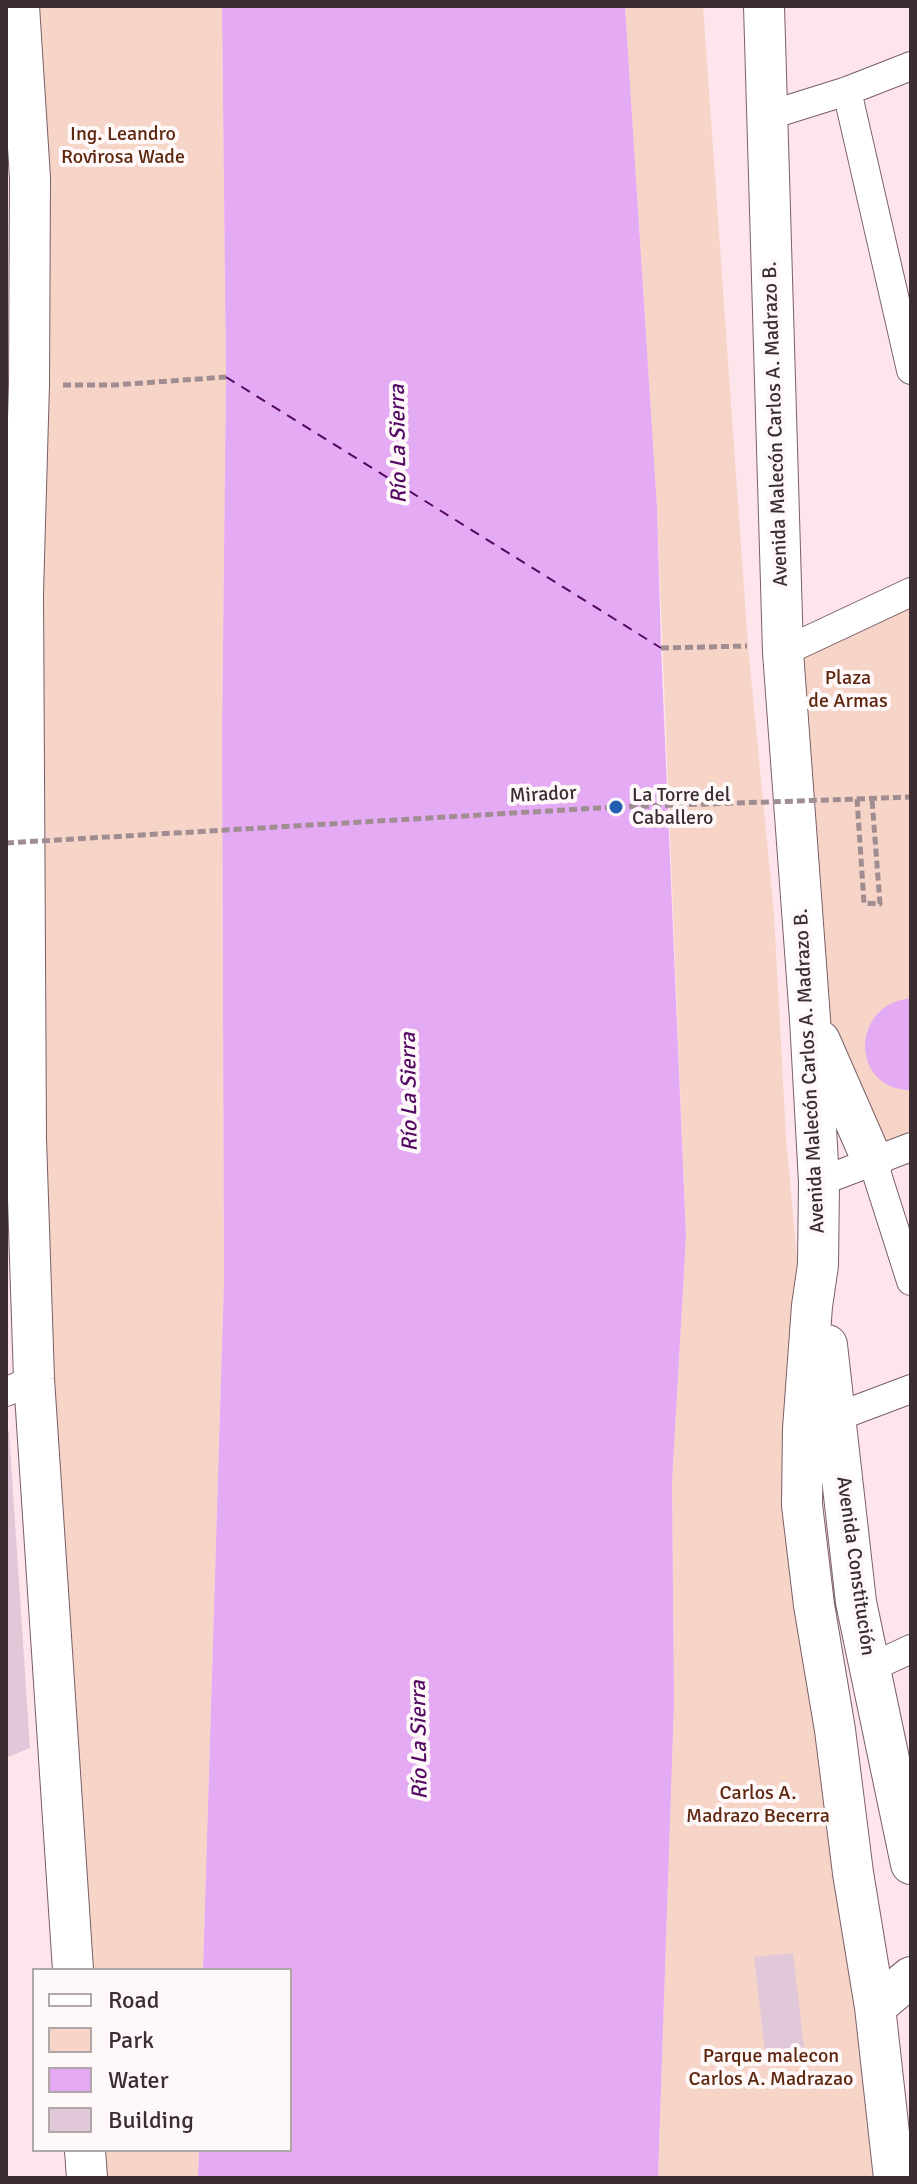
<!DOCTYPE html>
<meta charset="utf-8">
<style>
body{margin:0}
#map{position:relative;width:917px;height:2184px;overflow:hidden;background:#fee5eb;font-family:Signika,sans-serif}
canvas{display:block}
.frame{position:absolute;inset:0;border:8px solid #3a2e31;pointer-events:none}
.legend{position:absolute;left:32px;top:1968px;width:260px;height:184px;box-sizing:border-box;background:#fef8f9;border:2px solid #b0a7a9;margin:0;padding:10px 14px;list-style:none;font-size:24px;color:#3a2e31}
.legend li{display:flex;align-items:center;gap:16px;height:40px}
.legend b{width:40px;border:2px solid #b0a7a9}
</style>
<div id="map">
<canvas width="917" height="2184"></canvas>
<div class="frame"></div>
<ul class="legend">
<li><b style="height:10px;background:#fff"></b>Road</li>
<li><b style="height:22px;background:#f6d4c7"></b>Park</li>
<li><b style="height:22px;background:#e4aaf3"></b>Water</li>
<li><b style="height:22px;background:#e1c8d8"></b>Building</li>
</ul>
</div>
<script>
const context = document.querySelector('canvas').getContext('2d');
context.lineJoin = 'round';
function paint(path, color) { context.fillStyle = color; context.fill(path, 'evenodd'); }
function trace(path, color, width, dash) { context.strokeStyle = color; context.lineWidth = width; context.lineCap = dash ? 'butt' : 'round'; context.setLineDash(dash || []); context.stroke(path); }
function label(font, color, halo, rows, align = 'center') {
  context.font = font + ' Signika,sans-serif'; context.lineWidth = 8; context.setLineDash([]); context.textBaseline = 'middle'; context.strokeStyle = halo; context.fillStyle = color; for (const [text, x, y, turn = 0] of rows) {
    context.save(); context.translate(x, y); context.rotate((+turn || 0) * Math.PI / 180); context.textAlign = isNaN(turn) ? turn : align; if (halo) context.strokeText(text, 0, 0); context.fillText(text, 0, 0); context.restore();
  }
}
paint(new Path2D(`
 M18,6H222L226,377L222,737L224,1280L203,1970H73L6,598Z
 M625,6H703L748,646L774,914L786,1138L853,1873L894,2178H658L674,1702L672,1482L686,1236L657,507Z
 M911,592V1147L873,1162L810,1019L783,652Z
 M85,2150H199L198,2178H96Z`), '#f6d4c7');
paint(new Path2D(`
 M222,6H625L657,507L661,648L686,1236L672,1482L674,1702L658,2178H198L199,2150H290V1970H203L224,1280L222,737L226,377Z
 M911,998V1090C851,1090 849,1005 911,998Z`), '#e4aaf3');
trace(new Path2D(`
 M226,377L661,648`), '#530862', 2, [10, 8]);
paint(new Path2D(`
 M9,1431L30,1748L6,1758V1432Z
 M793,1953L804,2047L765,2051L754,1957Z`), '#e1c8d8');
const street = new Path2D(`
 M847,91L911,370
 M767,116L847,91L911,66
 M783,652L911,592
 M873,1162L911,1281
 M819,1182L911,1147
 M6,1392L34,1379
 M818,1424L911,1389
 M870,1668L911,1649`);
const secondary = new Path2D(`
 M19,6L30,178L29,384L23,593L26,1139L34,1379L73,1970
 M764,6L783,652L810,1019L819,1182L818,1265L812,1306L803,1429L802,1505L814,1605L835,1730L853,1873L875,2007L894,2178
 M820,1041L873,1162
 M827,1345L856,1602L911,1864
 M875,2007L911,1977
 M85,2150L87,2178`);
trace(street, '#795f66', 30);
trace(secondary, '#795f66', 42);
trace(new Path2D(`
 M63,385H114L226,377
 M661,648L747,646
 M857,799L911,797`), '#a08d92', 5, [8, 4]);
trace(street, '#fff', 28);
trace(secondary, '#fff', 40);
trace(new Path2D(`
 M6,843L616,807L857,799L864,903L880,904L872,799`), '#a08d92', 5, [8, 4]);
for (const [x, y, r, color] of [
 [616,807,8,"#225eb0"]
]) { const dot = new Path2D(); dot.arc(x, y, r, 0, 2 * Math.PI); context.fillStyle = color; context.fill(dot); trace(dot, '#fef8f9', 3); }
label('20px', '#5e270f', '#fef8f9', [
 ["Ing. Leandro",123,135],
 ["Rovirosa Wade",123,158],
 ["Plaza",848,679],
 ["de Armas",848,702],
 ["Carlos A.",758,1794],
 ["Madrazo Becerra",758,1817],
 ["Parque malecon",771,2057],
 ["Carlos A. Madrazao",771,2080]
]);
label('20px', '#3a2e31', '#fef8f9', [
 ["Avenida Malecón Carlos A. Madrazo B.",776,424,-92],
 ["Mirador",543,795,-3],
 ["Avenida Malecón Carlos A. Madrazo B.",810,1071,-93],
 ["Avenida Constitución",855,1566,82]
]);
label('20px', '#3a2e31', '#fef8f9', [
 ["La Torre del",632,796],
 ["Caballero",632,819]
], 'left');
label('italic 22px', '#530862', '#fef8f9', [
 ["Río La Sierra",399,444,-91],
 ["Río La Sierra",410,1092,-91],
 ["Río La Sierra",420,1740,-91]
]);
</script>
